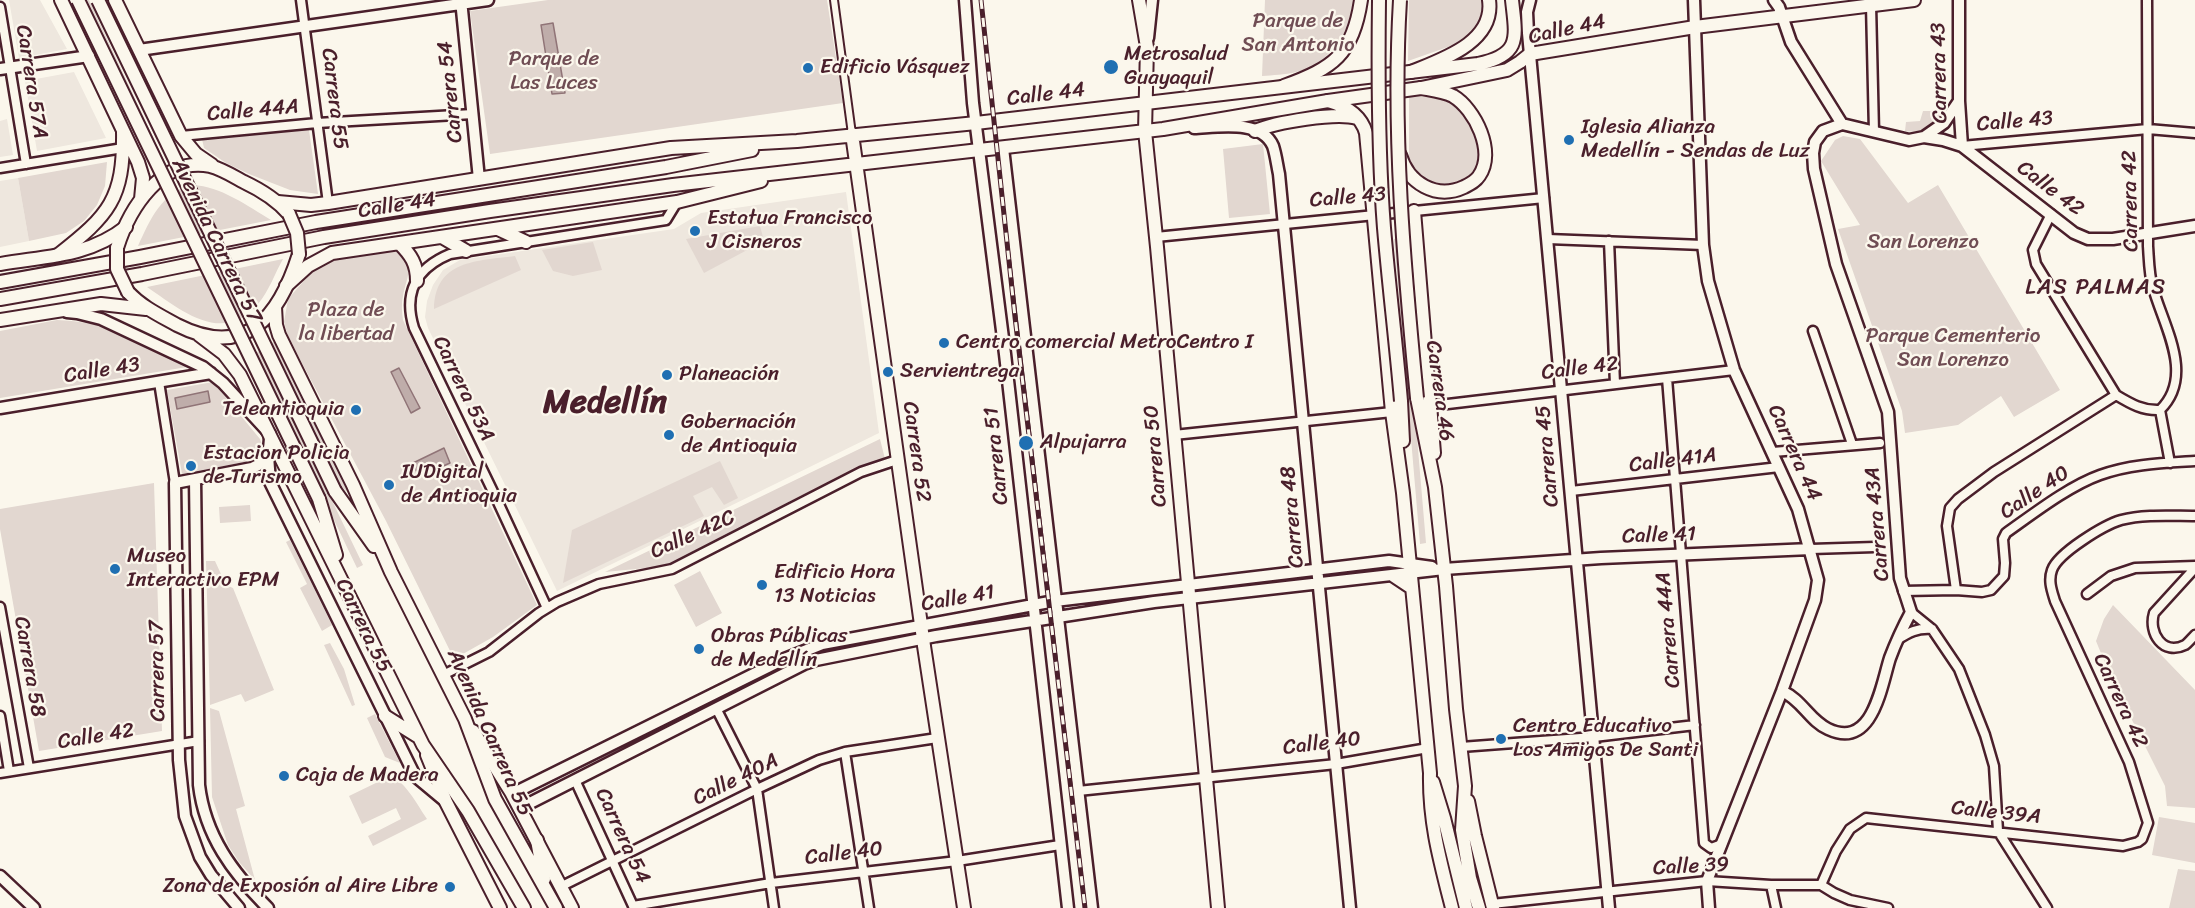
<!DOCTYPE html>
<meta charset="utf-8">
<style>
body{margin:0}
canvas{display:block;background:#fbf7ec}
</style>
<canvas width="2195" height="908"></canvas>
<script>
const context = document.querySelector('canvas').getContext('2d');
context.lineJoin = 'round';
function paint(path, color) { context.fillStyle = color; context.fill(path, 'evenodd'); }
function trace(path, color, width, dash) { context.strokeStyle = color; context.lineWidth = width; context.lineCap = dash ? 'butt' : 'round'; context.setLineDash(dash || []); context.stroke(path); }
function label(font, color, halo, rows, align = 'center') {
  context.font = font + ' Sriracha,sans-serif'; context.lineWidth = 4.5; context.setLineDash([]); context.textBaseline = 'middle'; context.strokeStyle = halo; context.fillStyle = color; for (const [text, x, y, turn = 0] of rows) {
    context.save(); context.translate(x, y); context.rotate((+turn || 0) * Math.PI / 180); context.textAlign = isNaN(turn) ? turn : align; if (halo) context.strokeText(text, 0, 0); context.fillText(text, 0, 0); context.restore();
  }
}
paint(new Path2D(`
 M9,0H40L67,49L19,58Z
 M74,72L106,138L37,151L25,81Z
 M7,119L13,155L0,157V121Z
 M18,178L29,241L0,247V181Z
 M846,192L879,433L557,591L428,328L425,317L427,301L433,285L443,270L460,260L674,229L701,213Z`), '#eee7de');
paint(new Path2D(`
 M83,0H89L160,152L157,154Z
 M548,0H827L843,103L490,154L470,11Z
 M1265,0H1355C1350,32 1329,65 1296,72C1285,75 1273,75 1262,76Z
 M1409,0H1488V14L1474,32L1459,43L1408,61Z
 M1409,93C1417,93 1426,92 1433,94C1455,102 1480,127 1482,151C1482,158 1479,167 1478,174L1456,187L1428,184L1416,176L1409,157Z
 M1923,111H1948C1937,124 1922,134 1905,131L1906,122L1920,121Z
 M309,130L318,194L290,190L249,174L226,163L204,148L202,139Z
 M1843,136L1860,139L1908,203L1938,185L2060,390L2014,417L2001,396L1958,425L1905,433L1902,411L1838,229L1860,225L1821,161L1835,140Z
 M1263,144L1270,214L1229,218L1223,149Z
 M107,162L105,186L97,205L84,221L66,233L29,241L18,178Z
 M193,185C220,186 248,206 271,220L138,246C150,220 162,191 193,185Z
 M760,226L764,241L704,273L686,239Z
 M1400,238L1426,543L1420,544L1394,239Z
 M593,242L602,270L573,276L553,271L542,250Z
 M394,250C417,264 407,275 403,296C401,304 402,312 403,320L537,605L493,637L454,659L386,521L288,337L284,322L288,299L315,268L328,261Z
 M515,256L521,270L434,309C435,260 477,261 515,256Z
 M283,259C275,273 269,291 258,304C222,346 181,310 147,287Z
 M57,320C103,321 148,341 187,367L0,398V331Z
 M275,341L350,495L339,484L270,344Z
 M260,351L363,565L357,568L254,353Z
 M213,382L260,439C264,449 264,453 255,460L182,474L167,390Z
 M880,439L885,459L853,470L804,494L667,566L605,572Z
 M720,461L738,498L724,505L712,487L693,496L704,516L563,583L572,530Z
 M154,483L162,731L39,751L0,529V509Z
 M250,505L251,521L220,523L219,507Z
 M290,540L332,625L322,631L300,588L307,584L286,542Z
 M206,561H215L226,585L233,588L274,690L245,702L241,694L210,705Z
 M700,571L722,613L696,627L674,585Z
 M2113,605L2195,690V808L2167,806L2165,786L2111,678L2096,641L2104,619Z
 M330,643L344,669L355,705L352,706L324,645Z
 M210,708L219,711L245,806L236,809L255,880L239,862L228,845L212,797Z
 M375,714L400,763L385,757L367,718Z
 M378,771C403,775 414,800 427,819L373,846L368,836L401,819L396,808L362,824L349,796L382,780Z
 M2159,817L2195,823V863L2152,855Z
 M2178,869L2195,871V908H2169Z`), '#e2d7d0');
const water = new Path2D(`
 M553,23L565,93L552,94L541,25Z
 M399,368L420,408L411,413L391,372Z
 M208,391L210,402L177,409L175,398Z
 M444,448L450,463L419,477L413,463Z`);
paint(water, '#bfadaa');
trace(water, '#907477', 1.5);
const pedestrian = new Path2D(`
 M834,0L852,134`);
const minor = new Path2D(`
 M301,0L328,203
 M2147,0L2148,246C2149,260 2149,275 2153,288C2164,327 2195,376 2160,410
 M1871,5L1874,132
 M0,7L26,164
 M181,136L317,123L473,114
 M1962,146L2148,129L2195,133
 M0,168L123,148
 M2051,214L2033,250L2036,264L2116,395C2131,404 2143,411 2160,410
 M1156,237L1544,198
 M1548,239L1703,245
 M1609,241L1615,384
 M1813,331L1852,444
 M1667,378L1704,843L1711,848L1722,844
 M159,382L175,483
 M1431,406L1734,370
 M2160,410L2170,463
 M1174,435L1392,412
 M1773,452L1880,443
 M1571,491L1779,467
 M1811,549L1875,547
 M2195,568L2154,613C2148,633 2163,656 2185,645C2188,643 2192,638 2195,635
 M1956,590L1947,526L1950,508L1958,499L1994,472L2116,395
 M1903,591L1956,590L1982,592L1991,590L2004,576L2005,563L2003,539L2006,533C2033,514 2069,486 2100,475C2130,464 2163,463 2195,461
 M2087,594L2111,576L2135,568L2195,566
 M0,607L29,768
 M547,608L497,500L414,328C403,293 416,268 450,254L666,220L677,202
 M1911,612L1932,629L1959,669L1985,735L1994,766L1998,831L2047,908
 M1897,640C1909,632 1917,628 1932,629
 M443,675L489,652L539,613L557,602L599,584L672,569L861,472L897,460
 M717,710L757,789L774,908
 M0,716L9,771
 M1461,747L1594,737L1695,725
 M845,752L869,908
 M0,773L199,741
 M575,780L634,908
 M1078,791L1336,764L1428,748
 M1771,885L1776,908
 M1821,885L1836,851L1850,829L1866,818L2123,846L2138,842L2142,839L2148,823L2129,762L2055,601C2052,591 2048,581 2052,570C2058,553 2104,525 2121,520C2144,514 2171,516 2195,516
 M562,886L757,789L819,760L845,752L937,738
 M1492,904L1707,881L1771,885H1821L1834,893L1850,900L1888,908
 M633,906L771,883L957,861L1060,845`);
const tertiary = new Path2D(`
 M461,0L479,179
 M965,0L973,103L1005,354L1068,908
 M1530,0L1527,12L1528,33L1609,908
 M1694,0L1703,245L1708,281L1734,370L1798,509L1818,580L1815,600L1782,691L1707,881L1709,908
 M1774,0L1779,7L1791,42L1842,124
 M1959,0V101L1962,146
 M1148,38L1152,0
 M139,50L488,0
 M0,69L89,56
 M1194,128C1218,127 1261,119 1273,146C1276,155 1277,165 1279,174L1350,908
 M1924,137L1944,123L1959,101
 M1003,148L1092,908
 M67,312L77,313L101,319L203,367L223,383L270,434C270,451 268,462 252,468L175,483L179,760L185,816L200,857L211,875L239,908
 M0,408L211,373
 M268,456L270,482L415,776L445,801
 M195,479L199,785C205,836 233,873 268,908
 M1782,691C1802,700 1810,721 1828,729C1873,750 1881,686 1890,658C1896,642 1903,627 1911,612L1900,578L1888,412L1836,264L1814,169L1813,153L1815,142L1823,131L1842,124L1909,140L1924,137L1943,140L1962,146L2074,233L2088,239H2113L2195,226
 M511,792L518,791L782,660L822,644L1055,601L1389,561L1432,567
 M522,812L528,804L804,664L816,660L936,636L1154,602L1444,569L1601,558L1811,549
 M0,876L34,908`);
const secondary = new Path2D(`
 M1139,0L1147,47L1145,131L1157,247L1218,908
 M852,134L924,646L964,908
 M278,202L311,205L328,203L671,148L797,141L976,123L1478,64C1522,55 1516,37 1512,0
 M498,229L526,242
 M442,237L466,251
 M399,243C411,255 417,264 417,281
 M0,264C46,256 88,257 126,227
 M0,282L140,257L316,222L666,167L752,150
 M286,286L308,266L332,253L677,202L761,181
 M0,299L142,274L324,237L490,211L673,185L1163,129L1328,101L1421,88L1507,70L1520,62L1530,54L1695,27L1914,0
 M0,320L101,304L146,309
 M473,731L511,792L572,908
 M427,755L446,802L500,908`);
const primary = new Path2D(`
 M61,0L138,162L143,178L141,199
 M115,0L181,136L196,154L212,165
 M1411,72C1443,59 1495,42 1489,0
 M1284,86C1333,68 1353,55 1361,0
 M1328,101C1346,106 1361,115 1366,133L1392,412L1403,493L1430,773C1429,822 1440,861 1452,908
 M1255,131C1276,122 1336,112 1357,118
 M1400,155C1408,183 1436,200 1464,187C1470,184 1476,181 1479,176C1496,152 1475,109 1453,96C1443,91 1432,90 1421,88
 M1414,211L1434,453
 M117,248C129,209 162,156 210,166C222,169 233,176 244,182C261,190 276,199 289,214
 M58,255C109,215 124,199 123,132
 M128,292C142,307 159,315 177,325C246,360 279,317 299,254
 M275,307L276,325L279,335L353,485L391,572L465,719L495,799L556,908
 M199,335L224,354L240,375L423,745L468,811L524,908
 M1417,398L1435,487L1446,586L1456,709L1465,786L1462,830L1470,878L1479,908
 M1401,401L1403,441
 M335,491L374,546
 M319,499L336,555
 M1394,576L1412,588
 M385,716L417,736
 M1433,782L1444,818L1466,908
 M1468,801L1475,836L1493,908
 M537,840L544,879`);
trace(pedestrian, '#4a1f2b', 10);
trace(minor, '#4a1f2b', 13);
trace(tertiary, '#4a1f2b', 15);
trace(secondary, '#4a1f2b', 16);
trace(primary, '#4a1f2b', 16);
trace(pedestrian, '#fbf7ec', 6);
trace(minor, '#fbf7ec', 8);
trace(tertiary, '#fbf7ec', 10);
trace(secondary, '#fbf7ec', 12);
trace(primary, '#fbf7ec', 12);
const rail = new Path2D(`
 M981,0L1015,317L1085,908`);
trace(rail, '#4a1f2b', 5);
trace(rail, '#fbf7ec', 3, [9]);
const primaryBridge = new Path2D(`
 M78,0L319,499
 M98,0L335,491
 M1379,0C1378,76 1378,152 1384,228C1389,286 1396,343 1401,401
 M1400,0C1392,133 1404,266 1417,398
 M289,214L297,233L299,254
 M117,248V269L128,292`);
trace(primaryBridge, '#4a1f2b', 16, []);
trace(primaryBridge, '#fbf7ec', 12);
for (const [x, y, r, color] of [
 [1111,67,8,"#1f6fb2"],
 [808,68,6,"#1f6fb2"],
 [1569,140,6,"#1f6fb2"],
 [695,231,6,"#1f6fb2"],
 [944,343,6,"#1f6fb2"],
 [888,372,6,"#1f6fb2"],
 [667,375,6,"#1f6fb2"],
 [356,410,6,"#1f6fb2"],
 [669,435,6,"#1f6fb2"],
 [1026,443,8,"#1f6fb2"],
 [191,466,6,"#1f6fb2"],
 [389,485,6,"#1f6fb2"],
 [115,569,6,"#1f6fb2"],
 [762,585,6,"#1f6fb2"],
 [699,649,6,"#1f6fb2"],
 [1501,739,6,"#1f6fb2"],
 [284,776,6,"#1f6fb2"],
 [450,887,6,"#1f6fb2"]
]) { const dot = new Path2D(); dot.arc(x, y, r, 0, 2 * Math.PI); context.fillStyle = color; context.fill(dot); trace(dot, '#fbf7ec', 2); }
label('21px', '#704d54', '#fbf7ec', [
 ["Parque de",1298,22],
 ["San Antonio",1298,46],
 ["Parque de",554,60],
 ["Las Luces",554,84],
 ["San Lorenzo",1923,243],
 ["Plaza de",346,311],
 ["la libertad",346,335],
 ["Parque Cementerio",1953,337],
 ["San Lorenzo",1953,361]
]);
label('21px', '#4a1f2b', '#fbf7ec', [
 ["Calle 44",1567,30,-12],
 ["Carrera 43",1940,73,-91],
 ["Carrera 57A",31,82,81],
 ["Carrera 54",451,92,-96],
 ["Calle 44",1046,95,-7],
 ["Carrera 55",334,99,83],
 ["Calle 44A",253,111,-5],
 ["Calle 43",2015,122,-5],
 ["Calle 42",2050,189,37],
 ["Calle 43",1348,198,-5],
 ["Carrera 42",2131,201,-91],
 ["Calle 44",397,206,-9],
 ["Avenida Carrera 57",216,241,64],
 ["Calle 42",1580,369,-7],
 ["Calle 43",102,371,-9],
 ["Carrera 53A",463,389,64],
 ["Carrera 46",1439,391,82],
 ["Carrera 52",916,452,82],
 ["Carrera 44",1794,453,66],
 ["Carrera 51",997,456,-96],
 ["Carrera 50",1156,456,-95],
 ["Carrera 45",1548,456,-95],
 ["Calle 41A",1673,461,-7],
 ["Calle 40",2035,493,-34],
 ["Carrera 48",1293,517,-95],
 ["Carrera 43A",1878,524,-95],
 ["Calle 42C",693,535,-24],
 ["Calle 41",1659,536,-2],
 ["Calle 41",958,599,-10],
 ["Carrera 55",363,626,64],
 ["Carrera 44A",1669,630,-95],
 ["Carrera 58",29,667,80],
 ["Carrera 57",158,671,-91],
 ["Carrera 42",2120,701,65],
 ["Avenida Carrera 55",489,733,66],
 ["Calle 42",96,737,-9],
 ["Calle 40",1322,744,-7],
 ["Calle 40A",736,780,-26],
 ["Calle 39A",1996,813,6],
 ["Carrera 54",622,836,65],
 ["Calle 40",844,854,-7],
 ["Calle 39",1691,867,-3]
]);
label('21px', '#4a1f2b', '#fbf7ec', [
 ["Metrosalud",1124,55],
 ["Guayaquil",1124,79],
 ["Edificio Vásquez",820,68],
 ["Iglesia Alianza",1581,128],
 ["Medellín - Sendas de Luz",1581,152],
 ["Estatua Francisco",707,219],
 ["J Cisneros",707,243],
 ["Centro comercial MetroCentro I",956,343],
 ["Servientrega",900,372],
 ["Planeación",679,375],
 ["Teleantioquia",344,410,"right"],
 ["Gobernación",681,423],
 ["de Antioquia",681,447],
 ["Alpujarra",1040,443],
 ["Estacion Policia",203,454],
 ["de Turismo",203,478],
 ["IUDigital",401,473],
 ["de Antioquia",401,497],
 ["Museo",127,557],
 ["Interactivo EPM",127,581],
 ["Edificio Hora",774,573],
 ["13 Noticias",774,597],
 ["Obras Públicas",711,637],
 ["de Medellín",711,661],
 ["Centro Educativo",1513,727],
 ["Los Amigos De Santi",1513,751],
 ["Caja de Madera",296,776],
 ["Zona de Exposión al Aire Libre",438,887,"right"]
], 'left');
context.letterSpacing = '1.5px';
label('22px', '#4a1f2b', '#fbf7ec', [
 ["LAS PALMAS",2096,288]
]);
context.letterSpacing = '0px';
label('bold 33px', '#4a1f2b', '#fbf7ec', [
 ["Medellín",605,404]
]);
</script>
